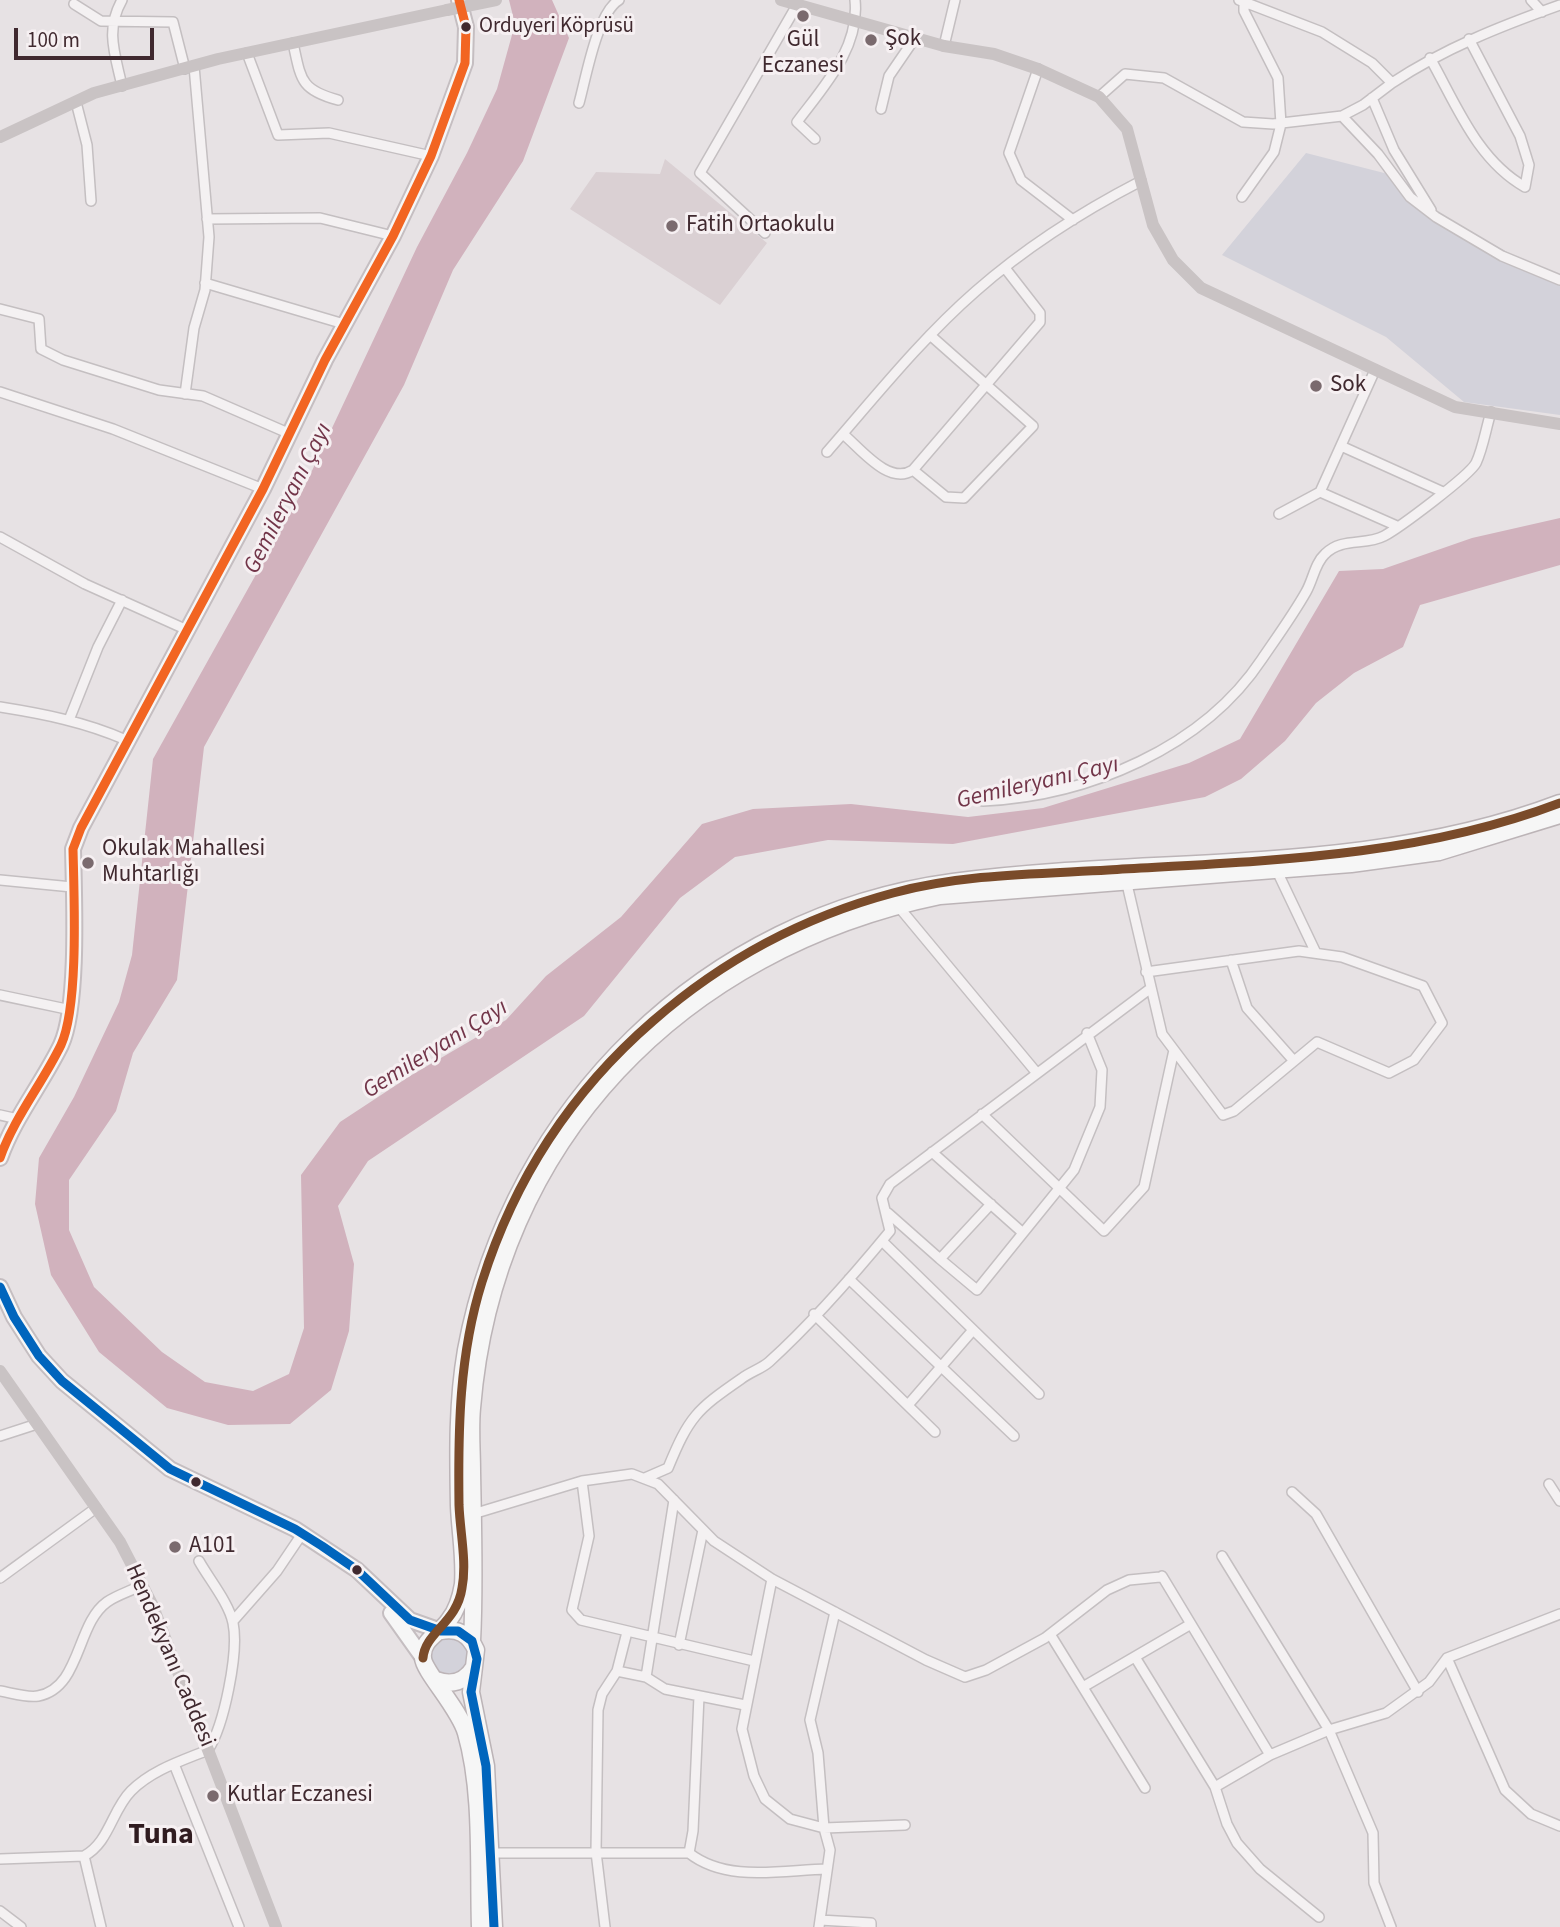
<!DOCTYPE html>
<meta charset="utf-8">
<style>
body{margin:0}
#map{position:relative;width:1560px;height:1927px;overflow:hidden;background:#e7e2e4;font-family:"Source Sans 3",sans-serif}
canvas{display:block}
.scale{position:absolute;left:14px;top:28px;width:140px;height:32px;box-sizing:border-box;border:4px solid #40292f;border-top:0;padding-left:9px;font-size:21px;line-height:24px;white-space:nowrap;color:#40292f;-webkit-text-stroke:5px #f6f0f2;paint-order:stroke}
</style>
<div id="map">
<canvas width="1560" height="1927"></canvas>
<div class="scale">100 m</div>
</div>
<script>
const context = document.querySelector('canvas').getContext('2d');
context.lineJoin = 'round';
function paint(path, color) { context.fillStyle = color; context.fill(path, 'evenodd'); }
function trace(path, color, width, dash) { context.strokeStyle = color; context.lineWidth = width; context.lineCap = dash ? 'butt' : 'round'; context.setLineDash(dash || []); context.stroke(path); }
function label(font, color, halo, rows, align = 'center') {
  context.font = font + ' "Source Sans 3",sans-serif'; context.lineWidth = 6; context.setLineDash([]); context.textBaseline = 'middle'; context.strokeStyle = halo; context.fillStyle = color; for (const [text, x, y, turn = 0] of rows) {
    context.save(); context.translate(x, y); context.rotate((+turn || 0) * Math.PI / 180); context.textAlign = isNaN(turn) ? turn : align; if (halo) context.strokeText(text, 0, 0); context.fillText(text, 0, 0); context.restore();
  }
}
paint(new Path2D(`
 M665,159L767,243L720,305L570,209L596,172L660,174Z`), '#dad0d3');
paint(new Path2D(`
 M1306,153L1388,174L1411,201L1560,280V415L1464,402L1386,337L1222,255Z
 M431 1656a19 19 0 1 1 38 0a19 19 0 1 1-38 0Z`), '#d3d2da');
paint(new Path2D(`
 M509,0H552L569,38L523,161L453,270L404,385L204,747L177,980L133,1053L116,1111L69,1180V1230L94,1287L162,1352L205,1382L253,1391L289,1374L304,1328L301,1175L340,1122L410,1076L506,1020L546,976L621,917L702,824L753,809L851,804L968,817L1043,808L1189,763L1240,739L1339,571L1383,569L1472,538L1560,518V565L1420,605L1403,647L1354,673L1316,703L1285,741L1241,779L1205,797L953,844L828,840L735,857L680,898L584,1016L368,1161L338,1206L354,1264L349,1331L331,1390L290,1424L228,1425L167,1408L99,1352L51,1275L35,1204L39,1158L74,1097L119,1002L132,955L153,759L302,492L417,247L467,153L497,89L515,24Z`), '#d1b2bd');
const street = new Path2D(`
 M1531,0L1542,12
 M74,4L101,21L173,22L185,69
 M293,43C301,79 300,90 338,100
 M944,46L955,0
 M247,53L278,135L329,133L431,156
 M1430,58C1456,104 1477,160 1525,187L1529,165L1520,136L1469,39
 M1038,69L1009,153L1021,180L1073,220
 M1392,83C1445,48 1501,26 1560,5
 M122,86C115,54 105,30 122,0
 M1099,97L1125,74L1164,78L1243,122L1273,124L1342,116L1363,105L1392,83L1372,63L1322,32L1239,0
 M1372,98L1394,150L1431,210
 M76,102L87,145L91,201
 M579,103C586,78 597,13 619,0
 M881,109L889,76L915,38
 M1342,116L1378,154L1410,197L1436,217L1502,256L1560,280
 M815,139L797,122C824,86 860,48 855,0
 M1242,197L1274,152L1281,124L1278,78L1244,11V3
 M207,219L320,218L393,236
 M765,233L700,173L797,5
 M205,283L344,324
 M0,309L39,319L41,349L63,360L159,390L203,396L288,433
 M0,392L113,429L263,489
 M185,394L194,328L205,290L209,237L194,66
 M843,434C861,449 889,486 913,470L1040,322V313L1005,268
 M1341,446L1443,492
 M827,452C875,397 921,339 976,291C1026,247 1083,211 1141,181
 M913,470L946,497L964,498L1033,426L930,335
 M1320,492L1397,526
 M1279,514L1320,492L1375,370
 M0,537L85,584L185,629
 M0,707C44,714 85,722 126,740
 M69,720L98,647L122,600
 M983,801C1088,796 1203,748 1262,659C1277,637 1293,615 1306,592C1313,580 1315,563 1325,554C1342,537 1365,546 1384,536C1399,528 1469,476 1476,463C1483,448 1486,428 1491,412
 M1276,869L1316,953
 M0,880L72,887
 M1126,880L1162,1034L1223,1115L1234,1111L1317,1042L1389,1073L1414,1060L1442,1023L1423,986L1342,957L1299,951L1146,972
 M898,906L1036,1072
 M1231,960L1247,1008L1294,1061
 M0,995L71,1010
 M982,1114L1104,1231L1144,1187L1174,1050
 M0,1115L18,1119
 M932,1152L1023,1233L1074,1170L1100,1107L1102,1070L1087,1033
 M888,1213L940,1259L991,1204
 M882,1241L1039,1394
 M940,1259L977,1290L1023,1233
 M849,1279L1014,1436
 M814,1314L935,1432
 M908,1405L973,1330
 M0,1436L37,1424
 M645,1478L668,1468C689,1417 696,1410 741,1379C750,1372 761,1369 769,1362C812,1323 853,1276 890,1231L882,1198L890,1184L1151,988
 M582,1481L589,1536L572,1610L581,1620L754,1661
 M1549,1484L1560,1501
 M1292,1492L1316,1514L1418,1692
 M674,1500L646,1677L665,1689L745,1705
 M473,1514L582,1481L632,1474L658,1484L714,1541L772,1579L926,1660L965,1677L986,1670L1045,1638L1107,1590L1129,1580L1160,1577
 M1222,1556L1329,1730L1373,1833L1374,1883L1391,1927
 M1162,1576L1270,1755
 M0,1578L96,1508
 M772,1579L742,1729L754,1776L765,1799L790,1819L824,1828L830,1850L819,1927
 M835,1612L810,1720L818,1753L824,1828L905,1825
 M233,1621L277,1571L302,1534
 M1050,1634L1145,1788
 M679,1645L703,1530
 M1135,1657L1215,1787L1227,1824L1237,1843L1260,1869L1319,1917
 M1447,1658L1505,1790L1531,1814L1560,1826
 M617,1671L646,1677
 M1083,1687L1191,1624
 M0,1691C12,1693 27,1698 38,1696C81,1688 76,1624 107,1602C117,1595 131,1591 142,1585
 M174,1764L239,1927
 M1215,1787L1270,1755L1329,1730L1386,1713L1429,1682L1447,1658L1560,1614
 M490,1853H689L693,1831L699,1696
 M689,1853C727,1883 782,1870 827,1869
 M84,1856L101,1927
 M0,1859L84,1856C109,1843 112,1810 131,1791C152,1770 181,1761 208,1750C224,1726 239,1652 233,1623C229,1603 209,1579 199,1561
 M0,1911L21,1927
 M820,1920L871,1923V1927
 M605,1927L596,1852L598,1710L602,1694L617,1671L627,1632`);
const primary = new Path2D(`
 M0,1158C14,1118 42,1084 61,1045C79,1006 74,896 73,849L81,828L263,489L325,360L393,236L431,156L465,63L466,27L459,0
 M0,1287L14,1317L39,1356L62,1381L170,1469L295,1529L357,1570L410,1620L441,1631
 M391,1613L423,1658`);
const highway = new Path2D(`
 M441,1631C458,1628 469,1634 476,1650L471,1692L486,1766L494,1927
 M472,1641C475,1585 473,1529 472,1472C472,1451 470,1429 472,1408C494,1140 682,949 940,896L1351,864L1439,852L1560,815
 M436,1680C452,1686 465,1682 474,1667
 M480,1927C478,1865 483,1792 466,1733C459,1708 424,1672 423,1658C421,1639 440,1634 449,1620C457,1610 461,1596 463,1584C465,1558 460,1532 459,1506C458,1454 457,1402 466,1350C511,1107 706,915 953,882C1155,855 1366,877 1560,803`);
trace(street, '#c4bfc1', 12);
trace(primary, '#c5bec1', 18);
trace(highway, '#bcb4b7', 19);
trace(street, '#f4f1f2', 9);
trace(new Path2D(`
 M781,0L944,46L994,54L1038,69L1099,97L1127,129L1153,225L1173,260L1201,288L1455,407L1560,424
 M0,137L94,93L218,59L447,10
 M0,1371L120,1542L152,1604L276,1927`), '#c9c3c4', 12);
trace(primary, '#f6f6f6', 14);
trace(highway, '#f6f6f6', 16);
trace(new Path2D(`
 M447,10L496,0`), '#c9c3c4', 12);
trace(new Path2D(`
 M0,1287L14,1317L39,1356L62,1381L170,1469L295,1529L322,1546L357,1570L410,1620L441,1631H458L472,1641L477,1659L471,1692L486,1766L494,1927`), '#0065bd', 9);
trace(new Path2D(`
 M0,1158C14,1118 42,1084 61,1045C79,1006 74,896 73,849L81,828L263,489L325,360L393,236L431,156L465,63L466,27L459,0`), '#f26522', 9);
trace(new Path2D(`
 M423,1658C425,1632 457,1623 462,1588C467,1562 460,1532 459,1505C458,1430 459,1355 482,1282C514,1180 572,1091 653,1021C723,960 803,917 893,893C963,874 1037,874 1108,870C1261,861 1416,858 1560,803`), '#7a4b2a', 9);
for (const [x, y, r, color] of [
 [803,16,7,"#7a6a6e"],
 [466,27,6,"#40292f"],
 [871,40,7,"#7a6a6e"],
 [672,226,7,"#7a6a6e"],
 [1316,386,7,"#7a6a6e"],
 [88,863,7,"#7a6a6e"],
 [196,1482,6,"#40292f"],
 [175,1547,7,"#7a6a6e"],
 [357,1570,6,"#40292f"],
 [213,1796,7,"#7a6a6e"]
]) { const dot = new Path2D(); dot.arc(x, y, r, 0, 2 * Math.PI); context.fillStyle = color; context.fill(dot); trace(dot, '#f6f0f2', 2.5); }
label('21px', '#40292f', '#f6f0f2', [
 ["Orduyeri Köprüsü",479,27]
], 'left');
label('23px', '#40292f', '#f6f0f2', [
 ["Şok",885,40],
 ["Gül",803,41,"center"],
 ["Eczanesi",803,67,"center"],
 ["Fatih Ortaokulu",686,226],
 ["Sok",1330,386],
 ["Okulak Mahallesi",102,850],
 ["Muhtarlığı",102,876],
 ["A101",189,1547],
 ["Kutlar Eczanesi",227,1796]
], 'left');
label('23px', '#40292f', '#f6f0f2', [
 ["Hendekyanı Caddesi",169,1656,67]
]);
label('italic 24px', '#723549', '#f6f0f2', [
 ["Gemileryanı Çayı",289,499,-63],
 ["Gemileryanı Çayı",1038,784,-13],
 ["Gemileryanı Çayı",436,1050,-32]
]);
label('bold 30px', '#301c20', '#f6f0f2', [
 ["Tuna",161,1836]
]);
</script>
